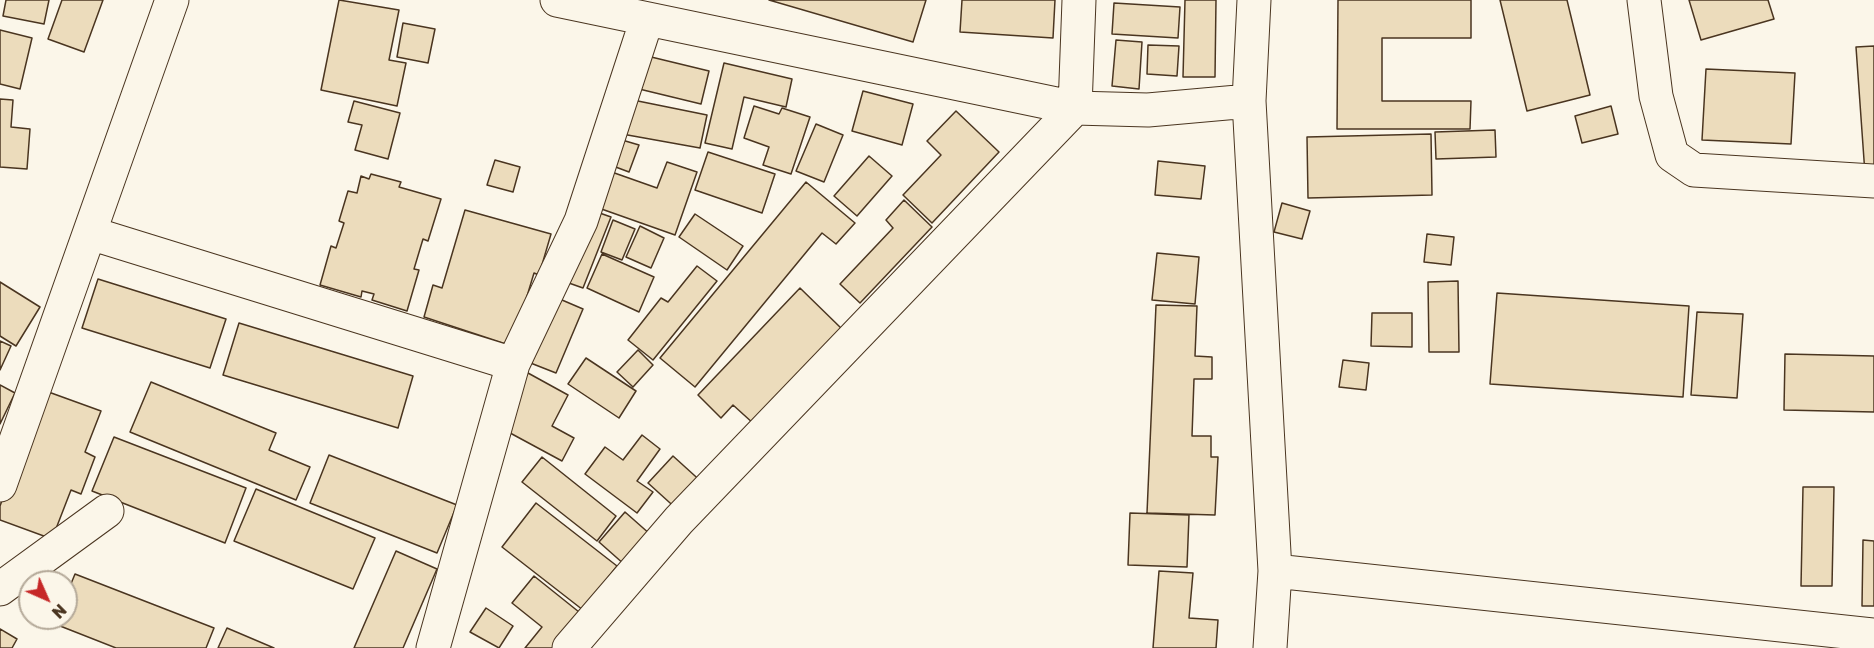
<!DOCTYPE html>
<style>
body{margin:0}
#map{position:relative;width:1874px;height:648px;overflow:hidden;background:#fbf6e9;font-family:"Golos Text",sans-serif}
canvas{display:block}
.north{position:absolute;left:18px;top:570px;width:60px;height:60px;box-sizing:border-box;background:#fbf6e9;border:2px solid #b4a999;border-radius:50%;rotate:135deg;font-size:16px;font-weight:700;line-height:24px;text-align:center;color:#4a3520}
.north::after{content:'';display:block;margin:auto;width:21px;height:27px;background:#c62828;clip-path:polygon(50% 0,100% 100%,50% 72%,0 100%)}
</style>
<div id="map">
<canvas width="1874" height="648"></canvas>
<div class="north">N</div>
</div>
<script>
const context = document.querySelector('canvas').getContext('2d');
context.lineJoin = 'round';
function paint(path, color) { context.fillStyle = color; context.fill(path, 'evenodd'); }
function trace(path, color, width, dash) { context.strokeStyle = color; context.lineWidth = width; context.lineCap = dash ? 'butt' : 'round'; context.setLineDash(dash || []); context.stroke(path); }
const building = new Path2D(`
 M6,0H49L44,24L3,16Z
 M62,0H103L84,52L48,39Z
 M339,0L399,10L389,60L406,63L397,106L321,90Z
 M769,0H926L913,42Z
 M962,0H1055L1053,38L960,32Z
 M1185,0H1216L1215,77H1183Z
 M1338,0H1471V38H1382V101H1471L1470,129H1337Z
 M1500,0H1567L1590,95L1527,111Z
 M1689,0H1768L1774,19L1701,40Z
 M1114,3L1180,7L1178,38L1112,34Z
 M403,23L435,29L428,63L397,57Z
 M0,30L32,38L20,89L0,84Z
 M1116,40L1142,42L1139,89L1112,86Z
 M1148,45L1179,46L1177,76L1147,74Z
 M1874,46V174H1865L1856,47Z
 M643,55L709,71L701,104L635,88Z
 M724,63L792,79L786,107L744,97L732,149L705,143Z
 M1706,69L1795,73L1791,144L1702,140Z
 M863,91L913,104L902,145L852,131Z
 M0,99L13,100L11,127L30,129L27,169L0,167Z
 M628,99L707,115L700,148L622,134Z
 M354,101L400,113L388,159L355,150L362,125L348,122Z
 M754,106L779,114L782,108L810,117L791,174L763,165L769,147L744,138Z
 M1611,106L1618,134L1582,143L1575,116Z
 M956,111L999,152L932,223L903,195L941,155L927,141Z
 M816,124L843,135L824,182L796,171Z
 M1495,130L1496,157L1436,159L1435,132Z
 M1431,134L1432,195L1308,198L1307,137Z
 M622,140L639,145L629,172L613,166Z
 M708,152L775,174L762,213L695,190Z
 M869,156L892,176L857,216L834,196Z
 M495,160L520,167L513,192L487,185Z
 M1158,161L1205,166L1201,199L1155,195Z
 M667,162L697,172L675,235L593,206L606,170L657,188Z
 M371,174L401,182L399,187L441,199L428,241L423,239L414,269L419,270L407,311L372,300L374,294L362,291L361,297L320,285L331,246L336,248L344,223L339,221L348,191L357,193L361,176L369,179Z
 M806,182L855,223L836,244L822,233L695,387L660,358Z
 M904,200L932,227L860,303L840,284L893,228L886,220Z
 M1282,203L1310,211L1302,239L1274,232Z
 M465,210L551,234L539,275L534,273L512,346L424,317L433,285L442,288Z
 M594,211L611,217L583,288L566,282Z
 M695,214L743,246L727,270L679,237Z
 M613,220L635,229L622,260L601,252Z
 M640,226L664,238L651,268L626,257Z
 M1427,234L1454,237L1451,265L1424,262Z
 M1157,253L1199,257L1195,304L1152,300Z
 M602,254L654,277L639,312L587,288Z
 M697,266L717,281L653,360L628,340L661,298L668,302Z
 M98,279L226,319L210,368L82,328Z
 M1458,281L1459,352H1429L1428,282Z
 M0,282L40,307L16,346L0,336Z
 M800,288L843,330L754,424L733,405L721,418L698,395Z
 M1497,293L1689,306L1683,397L1490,384Z
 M555,297L583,309L556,373L528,362Z
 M1156,305L1197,306L1195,356L1212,357V379H1194L1192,436H1211V457H1218L1215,515L1147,513Z
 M1697,312L1743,314L1737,398L1691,395Z
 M1372,313H1412V347L1371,346Z
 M239,323L413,376L398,428L223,375Z
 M0,341L11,346L0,370Z
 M638,350L653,365L633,387L617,372Z
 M1785,354L1874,356V412L1784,410Z
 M586,358L636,391L619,418L568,384Z
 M1343,360L1369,363L1366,390L1339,387Z
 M528,373L568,395L552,426L574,438L562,461L499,427Z
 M151,382L276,433L269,450L310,467L296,500L130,432Z
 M0,385L15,393L0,424Z
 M43,390L101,411L85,452L95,457L81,494L71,490L52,539L0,520V506Z
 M642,435L660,449L637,481L653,492L637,513L585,474L605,447L623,460Z
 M114,437L246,488L225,543L92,491Z
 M329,455L457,505L437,553L310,503Z
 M673,456L705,485L680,512L648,483Z
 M542,457L616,516L597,541L522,482Z
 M1803,487H1834L1832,586H1801Z
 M256,489L375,538L353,589L234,541Z
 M536,503L617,566L583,610L502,547Z
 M625,512L651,535L625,565L599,542Z
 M1130,513L1189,515L1187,567L1128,565Z
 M1863,540L1874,541V606H1862Z
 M396,551L437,569L403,648H354Z
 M1159,571L1193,573L1189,618L1218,620L1216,648H1153Z
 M75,574L214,628L206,648H116L55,624L57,618H66V596Z
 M534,576L584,616L559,648H525L542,627L512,603Z
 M486,608L513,626L499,648L470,632Z
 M227,628L274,648H218Z
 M0,629L17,639L12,648H0Z`);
paint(building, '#ecdcbc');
trace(building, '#4a3520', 1.5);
const minor = new Path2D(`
 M557,0L1075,108L1148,110L1249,101
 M1254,0L1249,101L1275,571L1270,648
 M1644,0L1656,96L1672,155L1694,170L1874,181
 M90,233L513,364
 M0,485L172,0
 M1275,571L1874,635
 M0,589L107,511
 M433,648L513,364L581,221L647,19
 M569,648L679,520L1075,108L1079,0`);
trace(minor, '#4a3520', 35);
trace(minor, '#fbf6e9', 33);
</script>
